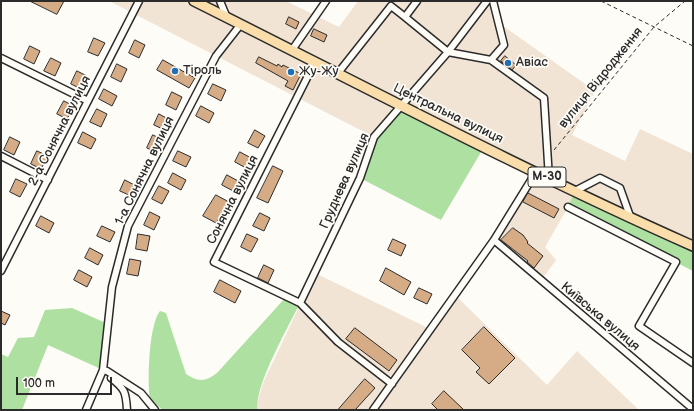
<!DOCTYPE html>
<meta charset="utf-8">
<style>
body{margin:0}
#map{position:relative;width:694px;height:411px;overflow:hidden;background:#fdfcf7;font-family:"Balsamiq Sans",sans-serif}
canvas{display:block}
.frame{position:absolute;inset:0;border:2px solid #2b2b2b;pointer-events:none}
.scale{position:absolute;left:16px;top:377px;width:96px;height:18px;box-sizing:border-box;border:2px solid #2b2b2b;border-top:0;padding-left:5px;font-size:12px;line-height:14px;white-space:nowrap;color:#2b2b2b;-webkit-text-stroke:3px #fdfcf7;paint-order:stroke}
</style>
<div id="map">
<canvas width="694" height="411"></canvas>
<div class="frame"></div>
<div class="scale">100 m</div>
</div>
<script>
const context = document.querySelector('canvas').getContext('2d');
context.lineJoin = 'round';
function paint(path, color) { context.fillStyle = color; context.fill(path, 'evenodd'); }
function trace(path, color, width, dash) { context.strokeStyle = color; context.lineWidth = width; context.lineCap = dash ? 'butt' : 'round'; context.setLineDash(dash || []); context.stroke(path); }
function label(font, color, halo, rows, align = 'center') {
  context.font = font + ' "Balsamiq Sans",sans-serif'; context.lineWidth = 3.5; context.setLineDash([]); context.textBaseline = 'middle'; context.strokeStyle = halo; context.fillStyle = color; for (const [text, x, y, turn = 0] of rows) {
    context.save(); context.translate(x, y); context.rotate((+turn || 0) * Math.PI / 180); context.textAlign = isNaN(turn) ? turn : align; if (halo) context.strokeText(text, 0, 0); context.fillText(text, 0, 0); context.restore();
  }
}
paint(new Path2D(`
 M109,1H286L339,27L358,1H493L499,23L595,91L572,135L625,161L640,129L693,154V246L568,207L545,247L556,260L541,281L494,240L536,172L402,107L374,137Z
 M315,273L430,329L454,294L547,385L577,351L639,410H258L257,403L263,383Z`), '#f1e4d5');
paint(new Path2D(`
 M402,107L484,147L441,220L360,178L374,137Z
 M575,191L693,246V271L568,207Z
 M286,297L300,303C289,326 253,388 258,410H163L150,400C147,381 149,324 160,311L166,313L186,374C198,382 205,382 217,373Z
 M72,308L108,324L103,370L48,345L22,410H1V354L8,357L18,338L34,337L45,310Z`), '#aee0a2');
const building = new Path2D(`
 M30,1H64L57,14Z
 M289,17L299,22L296,29L286,24Z
 M314,29L327,35L324,42L311,36Z
 M94,38L105,43L98,56L88,52Z
 M135,40L145,45L139,58L129,53Z
 M30,46L40,51L34,64L24,59Z
 M505,56L516,65L512,70L501,61Z
 M259,57L277,66L278,64L282,67L283,65L301,74L293,90L285,86L288,81L256,63Z
 M51,58L61,63L55,76L44,71Z
 M163,60L195,78L189,88L157,70Z
 M117,64L127,69L121,82L111,77Z
 M77,71L87,76L81,89L71,84Z
 M213,84L226,90L221,101L208,94Z
 M104,89L117,96L112,106L99,99Z
 M172,92L182,97L176,110L166,105Z
 M64,101L74,106L67,119L57,114Z
 M201,106L214,113L209,123L196,116Z
 M97,109L107,114L101,127L90,122Z
 M159,114L172,121L167,131L154,125Z
 M255,130L265,136L258,148L248,143Z
 M83,132L96,139L91,149L78,143Z
 M153,135L163,140L157,153L147,148Z
 M10,137L20,142L14,155L4,150Z
 M37,151L48,156L41,169L31,164Z
 M178,151L191,157L186,167L173,161Z
 M240,152L253,159L248,169L235,162Z
 M273,166L283,171L268,203L257,198Z
 M173,173L186,180L181,190L168,183Z
 M227,175L240,182L235,192L222,185Z
 M16,179L27,184L20,197L10,192Z
 M125,180L138,187L133,197L120,191Z
 M159,186L169,191L162,204L152,199Z
 M528,193L559,209L554,218L523,202Z
 M216,195L229,202L216,223L203,216Z
 M150,212L160,217L154,230L144,225Z
 M260,213L270,218L264,231L253,226Z
 M41,216L54,223L49,233L36,226Z
 M102,226L115,232L110,242L97,236Z
 M513,228L523,235L528,242L527,243L543,256L534,268L527,262L528,261L501,240Z
 M138,234L150,236L147,251L136,249Z
 M247,234L258,239L251,252L241,247Z
 M393,239L406,245L401,256L388,250Z
 M90,248L103,255L98,265L85,258Z
 M130,259L141,261L138,276L127,274Z
 M264,265L274,270L268,283L258,278Z
 M386,268L411,282L404,295L380,281Z
 M79,270L92,277L87,287L74,280Z
 M220,280L241,291L235,303L214,292Z
 M419,288L432,294L427,304L414,298Z
 M1,311L10,315L5,325L1,323Z
 M484,327L515,358L489,384L476,372L480,368L462,350Z
 M355,328L397,360L389,371L346,339Z
 M365,379L375,388L355,410H338Z
 M444,391L464,410H438L432,404Z`);
paint(building, '#d6ac87');
trace(building, '#2b2b2b', 1);
const minor = new Path2D(`
 M220,1L227,18
 M417,1L405,17L448,52L491,60L544,98L549,179
 M292,50L326,1
 M1,58L88,101
 M491,60L504,45L493,1
 M338,73L391,6L405,17
 M1,156L48,180
 M575,191L600,178L620,188L631,219
 M568,207L676,262L639,326L693,363
 M494,240L693,409
 M1,271L139,1
 M300,303L214,262L315,62
 M103,370L107,371L141,393L155,410
 M111,378C125,389 126,392 127,410
 M392,384L338,342L300,303L360,178L374,137L448,52L487,1
 M86,410L103,370L112,287L128,226L216,56L241,24
 M373,410L494,240L536,172`);
const highway = new Path2D(`
 M194,1C360,84 524,171 693,246`);
trace(minor, '#2b2b2b', 9);
trace(highway, '#2b2b2b', 12);
trace(new Path2D(`
 M601,1L693,46
 M554,150L654,27L685,1`), '#2b2b2b', 1, [4, 3]);
trace(minor, '#fdfcf7', 6);
trace(highway, '#f9deab', 9);
for (const [x, y, r, color] of [
 [508,63,4,"#1f6fb2"],
 [175,71,4,"#1f6fb2"],
 [291,72,4,"#1f6fb2"]
]) { const dot = new Path2D(); dot.arc(x, y, r, 0, 2 * Math.PI); context.fillStyle = color; context.fill(dot); trace(dot, '#fdfcf7', 1.5); }
for (const [x, y, w] of [
 [547,177,38]
]) { const box = new Path2D(); box.roundRect(x - w / 2, y - 10, w, 20, 3); context.fillStyle = '#fdfcf7'; context.fill(box); trace(box, '#2b2b2b', 1); }
label('bold 12px', '#2b2b2b', null, [
 ["М-30",547,177]
]);
label('13px', '#2b2b2b', '#fdfcf7', [
 ["Авіас",516,63],
 ["Тіроль",183,71],
 ["Жу-Жу",299,72]
], 'left');
label('13px', '#2b2b2b', '#fdfcf7', [
 ["вулиця Відродження",601,78,-51],
 ["Центральна вулиця",448,114,26],
 ["2-а Сонячна вулиця",60,131,-63],
 ["1-а Сонячна вулиця",145,171,-64],
 ["Груднева вулиця",345,181,-66],
 ["Сонячна вулиця",233,200,-63],
 ["Київська вулиця",600,317,40]
]);
</script>
